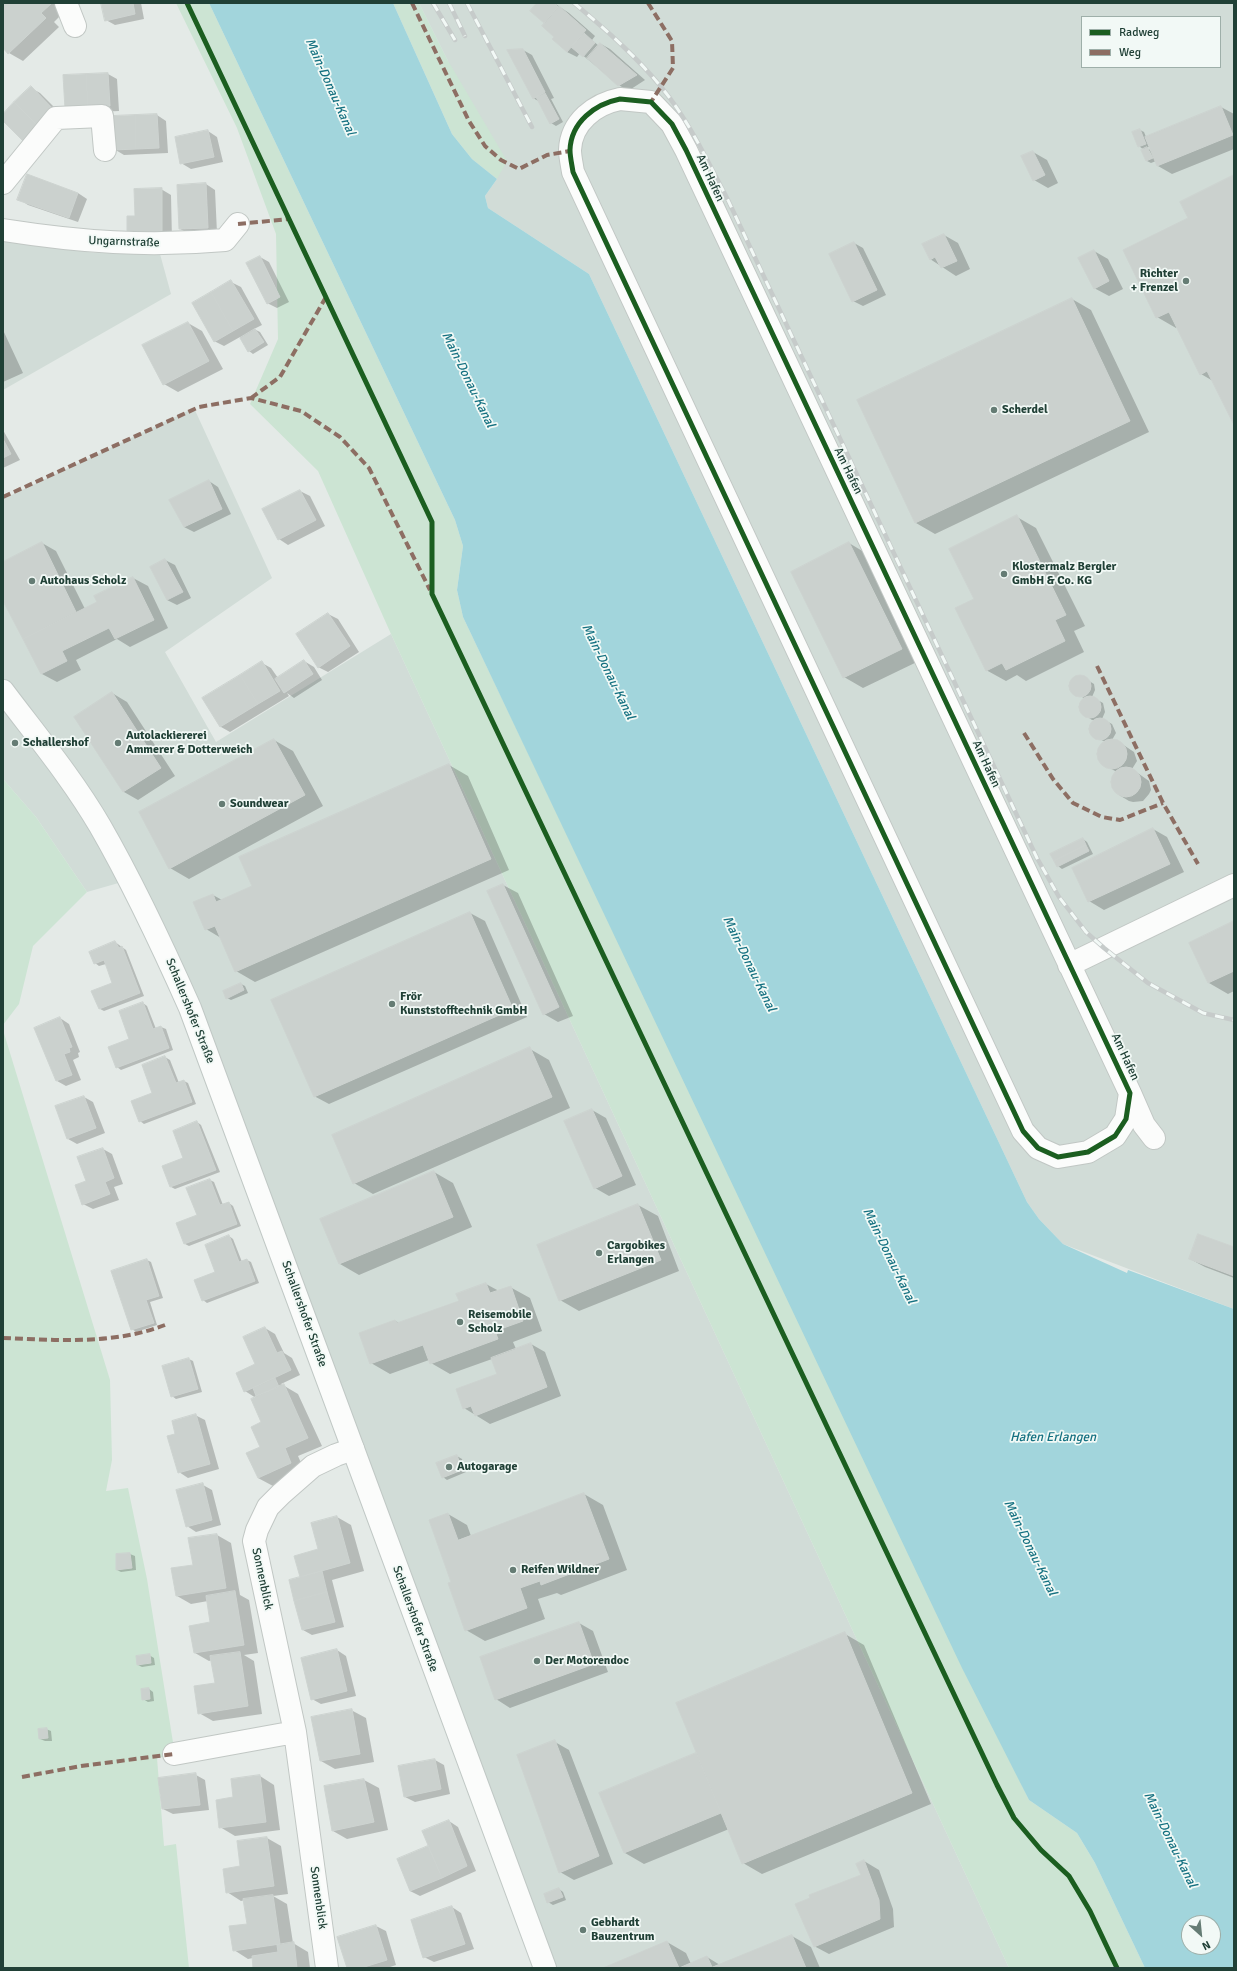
<!DOCTYPE html>
<meta charset="utf-8">
<style>
body{margin:0}
#map{position:relative;width:1237px;height:1971px;overflow:hidden;background:#e4eae7;font-family:Signika,sans-serif}
canvas{display:block}
.frame{position:absolute;inset:0;border:4px solid #204036;pointer-events:none}
.legend{position:absolute;left:1081px;top:16px;width:140px;height:52px;box-sizing:border-box;background:#f2f9f6;border:1px solid #9eafa9;margin:0;padding:5px 7px;list-style:none;font-size:12px;color:#204036}
.legend li{display:flex;align-items:center;gap:8px;height:20px}
.legend b{width:20px;border:1px solid #9eafa9}
.north{position:absolute;left:1181px;top:1915px;width:40px;height:40px;box-sizing:border-box;background:#f2f9f6;border:1px solid #9eafa9;border-radius:50%;rotate:153deg;font-size:11px;font-weight:700;line-height:16px;text-align:center;color:#204036}
.north::after{content:'';display:block;margin:auto;width:14px;height:18px;background:#657c74;clip-path:polygon(50% 0,100% 100%,50% 72%,0 100%)}
</style>
<div id="map">
<canvas width="1237" height="1971"></canvas>
<div class="frame"></div>
<ul class="legend">
<li><b style="height:5px;background:#1b5e20"></b>Radweg</li>
<li><b style="height:5px;background:#8d6e63"></b>Weg</li>
</ul>
<div class="north">N</div>
</div>
<script>
const context = document.querySelector('canvas').getContext('2d');
context.lineJoin = 'round';
function paint(path, color) { context.fillStyle = color; context.fill(path, 'evenodd'); }
function trace(path, color, width, dash) { context.strokeStyle = color; context.lineWidth = width; context.lineCap = dash ? 'butt' : 'round'; context.setLineDash(dash || []); context.stroke(path); }
function label(font, color, halo, rows, align = 'center') {
  context.font = font + ' Signika,sans-serif'; context.lineWidth = 3.5; context.setLineDash([]); context.textBaseline = 'middle'; context.strokeStyle = halo; context.fillStyle = color; for (const [text, x, y, turn = 0] of rows) {
    context.save(); context.translate(x, y); context.rotate((+turn || 0) * Math.PI / 180); context.textAlign = isNaN(turn) ? turn : align; if (halo) context.strokeText(text, 0, 0); context.fillText(text, 0, 0); context.restore();
  }
}
paint(new Path2D(`
 M419,3H1234V1309L1063,1244L1039,1219L1027,1202L589,274L488,208L485,196L497,179L447,59ZM1082,17H1220V67H1082Z
 M3,239L56,248L95,253L160,254L171,294L3,390Z
 M194,408L272,578L165,652L216,742L391,634L1009,1968H551L136,878L87,892L36,817L3,779V499Z`), '#d1dcd7');
paint(new Path2D(`
 M176,3H209L455,520L463,546L457,590L463,617L1029,1800L1077,1833L1095,1863L1145,1968H1009L391,634L318,471L250,404L278,339L276,234L237,128Z
 M393,3H419L447,59L507,161L497,179L472,159L452,134Z
 M3,779L36,817L87,892L33,946L19,1004L3,1025Z
 M3,1030L110,1380L112,1460L106,1491L128,1488L147,1579L175,1755L157,1758L164,1846L176,1844L189,1968H3Z`), '#cce4d3');
paint(new Path2D(`
 M209,3H393L452,134L472,159L497,179L485,196L488,208L589,274L1027,1202L1039,1219L1063,1244L1127,1273L1128,1270L1234,1309V1968H1145L1095,1863L1077,1833L1029,1800L962,1668L463,617L457,590L463,546L455,520ZM1189,1923H1213V1947H1189Z`), '#a2d5dc');
paint(new Path2D(`
 M6,3H57L65,11L54,22L59,27L23,61L9,53L3,47V6Z
 M102,3H141L144,19L115,25L106,20Z
 M538,3H554L569,13L595,36L592,40L599,46L601,44L610,49L645,80L628,91L619,85L580,53L577,57L567,52L546,23L531,11Z
 M523,50L532,55L554,98L551,99L563,122L556,126L551,123L540,102L533,98Z
 M108,74L117,79L119,111L75,113Z
 M31,88L40,93L63,116L3,120V115Z
 M1221,107L1234,114V149L1172,174L1158,166L1156,161L1151,163L1147,161L1142,151L1144,150L1139,146L1140,130L1144,132L1146,137ZM1150,146L1152,151L1147,148Z
 M157,115L166,121L168,153L124,155L114,149Z
 M208,131L217,137L223,162L191,169L181,163Z
 M1033,152L1047,160L1058,183L1048,188L1034,180Z
 M1234,176V423L1213,381L1201,374L1178,327L1176,328L1157,317L1189,219Z
 M206,184L215,190L217,233L190,234L180,229Z
 M161,189L171,195L172,240L136,217Z
 M78,193L87,199L78,222L28,205L19,199Z
 M944,235L958,243L970,269L956,276L930,259Z
 M854,243L863,248L886,295L863,306L853,301Z
 M1094,251L1108,259L1123,289L1109,296L1094,288Z
 M260,257L269,262L289,302L277,308L267,303Z
 M231,282L241,287L262,325L254,329L260,332L268,345L253,354L249,351L240,337L224,346L214,341Z
 M1072,299L1091,310L1149,432L935,534L916,523Z
 M188,323L202,331L223,369L178,392L164,384Z
 M3,330L23,373L3,382Z
 M3,430L20,460L3,468Z
 M209,481L218,487L231,514L194,532L184,527Z
 M300,491L310,496L325,526L288,545L279,539Z
 M1017,517L1036,528L1085,626L1074,631L1084,652L1026,681L1017,675L1006,681L986,670L975,599Z
 M42,543L56,551L85,609L98,602L133,578L148,586L168,628L130,647L117,639L76,660L81,670L57,682L42,674L3,598V563Z
 M849,543L869,555L921,660L863,688L844,677Z
 M165,560L175,565L191,598L177,605L167,600Z
 M328,614L338,619L359,652L328,672L318,667Z
 M304,661L314,667L322,680L294,698L287,693L289,696L230,732L221,727L203,698L262,663L271,668L278,678Z
 M1081,676L1094,684L1095,690L1092,697L1103,703L1105,712L1102,719L1112,724L1116,733L1112,740H1116L1134,752L1137,761L1132,769L1149,781L1151,790L1149,794L1143,801L1133,802L1129,801L1119,795L1113,788L1114,775L1117,772L1102,764L1098,756L1100,747L1106,742L1092,736L1090,729L1092,723L1098,720H1092L1082,713L1080,707L1083,700L1086,699L1072,692L1070,686L1074,677Z
 M112,693L127,702L175,776L138,800L124,792L76,718Z
 M274,740L293,751L323,806L189,879L170,868Z
 M449,765L468,776L509,870L255,982L236,971L221,938L206,929L213,895L222,900L253,887Z
 M1153,829L1167,837L1184,872L1104,910L1089,901L1073,869Z
 M1083,839L1087,842L1093,854L1062,869L1058,866Z
 M503,885L518,893L573,1016L558,1022L544,1014Z
 M470,913L485,921L527,1017L329,1104L314,1096Z
 M1234,922V991L1228,994L1209,983L1190,943Z
 M115,942L126,950L144,996L104,1011L100,1009L113,983L106,964L99,966L95,963Z
 M241,984L245,986L248,993L231,1000L227,998Z
 M143,1003L147,1006L156,1029L161,1027L166,1029L173,1050L121,1070L117,1067L131,1039Z
 M60,1018L69,1024L80,1052L78,1053L79,1057L73,1060L81,1080L66,1086L57,1081Z
 M530,1049L549,1060L570,1108L373,1194L354,1183Z
 M165,1057L170,1060L179,1083L184,1081L188,1083L196,1104L144,1124L140,1121L153,1093Z
 M84,1097L93,1102L105,1133L77,1144L68,1139Z
 M592,1110L606,1118L636,1185L609,1196L595,1188Z
 M197,1122L201,1125L220,1172L175,1189L171,1187L163,1167L185,1158Z
 M103,1149L112,1154L123,1184L114,1187L119,1200L93,1209L83,1204L88,1181Z
 M434,1172L453,1183L472,1227L359,1275L340,1264Z
 M210,1180L214,1182L223,1205L229,1203L233,1206L241,1226L189,1246L185,1244L198,1215Z
 M638,1205L658,1216L679,1271L579,1311L560,1300Z
 M229,1236L233,1239L242,1262L247,1260L251,1262L259,1283L207,1303L203,1300L216,1272Z
 M1234,1248V1278L1205,1267L1190,1259Z
 M147,1260L151,1262L163,1298L150,1302L157,1325L136,1332L132,1329Z
 M486,1284L499,1291L510,1287L530,1298L542,1331L513,1342L516,1349L531,1344L545,1352L561,1396L490,1424L464,1408L498,1375L492,1359L450,1374L431,1363L429,1360L390,1374L371,1363L395,1321L400,1323L460,1301Z
 M265,1328L275,1334L284,1353L292,1358L300,1375L281,1384L298,1394L322,1446L298,1456L305,1472L273,1486L258,1478L262,1423L256,1398L245,1391L257,1365Z
 M189,1359L193,1361L202,1392L176,1399L172,1396Z
 M195,1415L205,1420L219,1469L188,1478L179,1472L177,1434Z
 M457,1456L462,1459L466,1472L447,1480L443,1477Z
 M203,1485L212,1490L221,1525L196,1532L187,1526Z
 M584,1494L603,1505L627,1570L561,1595L557,1593L538,1599L545,1619L485,1641L466,1630L448,1514L467,1525L471,1536Z
 M337,1517L351,1525L364,1571L332,1580L344,1627L312,1635L303,1630L301,1578L295,1557L319,1550Z
 M217,1535L231,1543L240,1595L249,1600L258,1653L244,1655L254,1661L262,1714L213,1721L199,1713L216,1684L212,1660L209,1661L195,1653L212,1623L208,1601L191,1604L177,1596L194,1566Z
 M130,1554L135,1556L136,1570L121,1572L117,1570V1555Z
 M579,1623L593,1631L608,1672L510,1708L496,1699Z
 M845,1634L864,1645L931,1804L762,1874L743,1863L729,1829L644,1864L625,1853L601,1793L698,1753Z
 M337,1650L346,1656L356,1696L321,1704L312,1699Z
 M149,1655L154,1658L155,1665L142,1667L138,1665Z
 M149,1689L153,1692L154,1701L148,1702L143,1699Z
 M351,1710L366,1718L374,1762L335,1769L321,1761L313,1717Z
 M46,1729L51,1731L52,1741H45L40,1739Z
 M555,1742L569,1750L613,1864L574,1880L560,1872Z
 M435,1760L444,1765L450,1794L415,1802L405,1797L399,1767Z
 M196,1775L205,1780L209,1810L173,1814L163,1809Z
 M260,1776L274,1785L280,1830L235,1836L220,1827L234,1798Z
 M364,1780L379,1788L388,1830L347,1839L333,1831Z
 M449,1821L458,1827L476,1871L420,1896L410,1891L399,1859L430,1847Z
 M267,1838L281,1846L288,1894L273,1896L287,1904L293,1943L308,1952L310,1968H254L253,1958L248,1959L234,1950L248,1925L245,1900L241,1901L227,1892L242,1867Z
 M864,1861L879,1870L893,1909L894,1927L829,1954L814,1946L862,1875Z
 M559,1889L563,1892L566,1900L553,1905L548,1902Z
 M452,1907L461,1913L474,1949L434,1962L424,1957Z
 M376,1926L386,1931L396,1965L387,1968H348Z
 M792,1936L811,1947L820,1968H606L667,1942L686,1953L691,1964L707,1957L720,1965Z`), '#0003');
const building = new Path2D(`
 M5,3H52L41,13L46,18L8,54L3,48V5Z
 M101,3H133L135,14L105,21Z
 M537,3H554L558,7L544,23L530,11Z
 M559,6L586,30L567,52L552,39L554,37L542,26Z
 M584,33L595,43L583,57L571,47Z
 M600,43L637,75L618,86L587,58Z
 M523,49L545,92L533,99L507,50Z
 M108,73L110,106L88,107L86,74Z
 M86,74L88,107L65,109L63,75Z
 M31,86L54,110L38,126L14,102Z
 M545,93L559,119L550,124L536,97Z
 M14,102L38,126L23,141L3,121V114Z
 M1221,106L1233,135L1157,166L1145,137Z
 M157,114L159,148L136,149L135,115Z
 M135,115L136,149L113,150L112,116Z
 M1140,129L1146,144L1138,147L1132,132Z
 M208,130L214,157L180,164L175,137Z
 M1147,147L1153,158L1146,161L1141,150Z
 M1033,151L1045,175L1033,181L1021,156Z
 M27,174L78,193L69,218L17,200Z
 M1234,175V425L1207,371L1200,375L1169,312L1156,318L1123,250L1188,218L1180,202Z
 M206,183L208,228L179,229L177,185Z
 M162,188V235H127V216H135L134,189Z
 M944,234L957,261L941,268L935,257L930,260L922,244Z
 M854,242L877,290L852,302L829,254Z
 M1094,250L1109,281L1094,289L1078,258Z
 M260,256L280,297L267,304L246,263Z
 M231,280L254,319L233,331L211,292Z
 M211,292L233,331L214,342L192,303Z
 M1072,298L1130,421L915,523L857,400Z
 M188,322L209,361L163,385L142,345Z
 M255,329L264,342L248,352L240,338Z
 M3,439L11,454L3,458Z
 M209,480L222,509L184,527L169,500Z
 M300,490L316,520L278,540L262,509Z
 M1017,515L1066,615L1055,620L1065,641L1006,670L1002,663L986,671L955,608L974,599L949,549Z
 M42,542L76,612L23,639L3,601V562Z
 M849,542L902,649L843,678L791,572Z
 M165,559L183,592L167,600L150,567Z
 M133,577L154,620L115,639L109,628L62,651L67,661L41,674L23,639L97,602L94,596Z
 M328,613L350,646L318,668L296,634Z
 M304,660L313,674L284,693L275,679Z
 M262,661L280,691L258,704L240,675Z
 M1069 686a11 11 0 1 1 22 0a11 11 0 1 1-22 0Z
 M240,675L258,704L220,727L202,698Z
 M112,692L161,768L123,792L74,717Z
 M1079 707a11 11 0 1 1 22 0a11 11 0 1 1-22 0Z
 M1089 729a11 11 0 1 1 22 0a11 11 0 1 1-22 0Z
 M1097 754a15 15 0 1 1 30 0a15 15 0 1 1-30 0Z
 M274,739L305,795L169,869L139,812Z
 M449,764L491,859L235,972L215,926L205,930L193,902L213,894L216,902L252,886L239,857Z
 M1111 782a15 15 0 1 1 30 0a15 15 0 1 1-30 0Z
 M1153,828L1170,864L1088,902L1072,868Z
 M1083,838L1086,845L1054,861L1050,854Z
 M1086,845L1089,851L1057,867L1054,861Z
 M503,884L559,1007L543,1015L487,891Z
 M470,912L513,1009L314,1097L271,1000Z
 M1234,921V971L1208,983L1189,943Z
 M115,941L119,948L122,946L140,993L99,1009L91,991L112,983L104,960L94,964L89,952Z
 M241,983L244,990L226,999L223,991Z
 M143,1002L153,1029L161,1026L169,1048L116,1068L108,1047L129,1039L119,1011Z
 M60,1017L72,1047L69,1048L70,1052L64,1054L72,1075L56,1081L34,1028Z
 M530,1047L552,1097L353,1184L332,1135Z
 M165,1056L176,1083L184,1080L192,1102L139,1122L131,1101L152,1093L142,1065Z
 M84,1096L96,1128L67,1139L55,1106Z
 M592,1109L622,1176L594,1189L564,1121Z
 M197,1121L216,1170L170,1187L162,1166L183,1158L173,1131Z
 M103,1148L114,1178L105,1182L110,1194L82,1205L75,1185L86,1181L77,1157Z
 M434,1171L453,1217L339,1264L320,1219Z
 M210,1179L220,1205L229,1202L237,1224L184,1244L176,1223L197,1215L186,1188Z
 M638,1204L661,1260L559,1301L537,1245Z
 M1198,1234L1234,1247V1276L1189,1259Z
 M229,1235L239,1262L247,1259L255,1281L202,1301L194,1280L215,1272L205,1245Z
 M147,1259L159,1296L146,1300L154,1323L131,1330L111,1271Z
 M486,1283L490,1293L511,1286L523,1321L495,1331L498,1339L430,1364L423,1345L370,1364L359,1333L395,1320L397,1323L459,1301L456,1294Z
 M265,1327L277,1353L282,1351L291,1370L244,1392L236,1373L255,1364L243,1337Z
 M531,1343L547,1387L475,1416L471,1406L463,1409L456,1389L497,1374L491,1358Z
 M189,1358L198,1389L171,1397L162,1366Z
 M275,1378L279,1387L256,1396L253,1388Z
 M284,1384L308,1438L285,1448L291,1463L258,1478L246,1453L260,1447L251,1427L261,1422L251,1399Z
 M196,1414L210,1464L178,1473L167,1436L175,1434L172,1421Z
 M457,1455L462,1470L442,1478L436,1463Z
 M203,1483L212,1520L186,1527L176,1490Z
 M584,1493L609,1559L541,1585L540,1581L520,1588L527,1608L465,1631L448,1583L451,1582L429,1520L448,1513L458,1540Z
 M337,1516L350,1563L300,1577L294,1556L318,1549L311,1523Z
 M217,1534L226,1588L176,1596L171,1568L193,1565L188,1538Z
 M130,1553L132,1568L116,1570V1554Z
 M322,1571L327,1592L294,1601L289,1580Z
 M235,1591L244,1645L194,1653L189,1626L210,1622L206,1596Z
 M327,1592L335,1622L302,1630L294,1601Z
 M579,1622L594,1664L495,1700L480,1657Z
 M845,1632L912,1793L742,1864L676,1703Z
 M337,1649L347,1691L311,1700L301,1658Z
 M240,1652L248,1706L198,1714L194,1686L215,1683L210,1656Z
 M150,1654L151,1663L137,1665L136,1656Z
 M149,1688L150,1699L142,1700L141,1689Z
 M352,1709L360,1754L320,1761L311,1717Z
 M47,1728L48,1738L39,1739L38,1729Z
 M555,1740L599,1856L559,1873L517,1755Z
 M696,1753L721,1813L624,1853L599,1793Z
 M435,1759L441,1789L404,1797L398,1766Z
 M196,1773L200,1805L162,1809L158,1778Z
 M260,1775L266,1822L219,1828L216,1800L233,1797L231,1779Z
 M364,1779L374,1822L332,1831L324,1786Z
 M449,1820L467,1866L442,1878L422,1831Z
 M267,1837L274,1886L226,1893L223,1869L240,1866L237,1841Z
 M428,1846L442,1878L410,1891L397,1859Z
 M864,1860L879,1900L880,1919L814,1947L795,1904L810,1898L809,1895L861,1875L856,1864Z
 M559,1888L563,1897L547,1903L544,1894Z
 M273,1895L280,1944L233,1951L229,1926L247,1924L243,1899Z
 M452,1906L465,1944L423,1958L411,1920Z
 M376,1925L387,1960L361,1968H347L337,1937Z
 M792,1935L806,1968H603L667,1941L679,1968L707,1956L712,1967Z
 M294,1942L297,1968H253L252,1956L278,1952L277,1945Z`);
paint(building, '#cbd1ce');
trace(building, '#cdd3d0', 1);
const street = new Path2D(`
 M66,3L75,26
 M620,99L651,102L672,124L686,150L1130,1093L1126,1119L1115,1136L1088,1152L1058,1157L1038,1148L1023,1131L573,172C572,165 570,157 570,150C571,122 595,104 620,99Z
 M3,183L56,118L102,116L105,150
 M3,230C80,242 147,247 225,240L238,224
 M1069,965L1234,885
 M1130,1093L1144,1125L1154,1138
 M174,1754L295,1732
 M327,1968L295,1732L254,1541L257,1530L268,1507L281,1494L313,1466L336,1455L353,1449`);
const secondary = new Path2D(`
 M3,691C36,735 72,778 100,826C134,885 162,945 190,1008L545,1968`);
trace(street, '#c1c7c4', 24);
trace(secondary, '#c0c8c5', 24);
trace(street, '#fbfcfb', 22);
trace(secondary, '#fbfcfb', 22);
const rail = new Path2D(`
 M433,3L455,40
 M449,3L465,36
 M467,3L532,127
 M574,3C605,29 636,56 662,88C689,121 707,160 727,198L1037,858L1059,897L1086,932L1104,948L1148,983L1203,1013L1234,1020`);
trace(rail, '#c6cbca', 4.5);
trace(rail, '#f2f9f6', 3, [9]);
trace(new Path2D(`
 M412,3L469,121L485,146L501,160L519,169L547,155L570,151
 M648,3L672,41L673,68L651,102
 M238,224L289,219
 M251,398L280,377L326,297
 M3,497L199,407L251,398L301,411L340,437L369,468L430,590
 M1097,666L1163,803L1198,864
 M1024,733L1053,779L1073,803L1102,817L1120,820L1163,803
 M3,1338C57,1340 113,1345 165,1325
 M22,1777L81,1766L174,1754`), '#8d6e63', 4, [8, 4]);
trace(new Path2D(`
 M187,3L432,522V594L997,1785L1014,1818L1041,1850L1069,1876L1090,1911L1117,1968
 M620,99L651,102L672,124L686,150L1130,1093L1126,1119L1115,1136L1088,1152L1058,1157L1038,1148L1023,1131L573,172C572,165 570,157 570,150C571,122 595,104 620,99Z`), '#1b5e20', 5);
for (const [x, y, r, color] of [
 [1186,281,4,"#657c74"],
 [994,410,4,"#657c74"],
 [1004,574,4,"#657c74"],
 [32,581,4,"#657c74"],
 [15,743,4,"#657c74"],
 [118,743,4,"#657c74"],
 [222,804,4,"#657c74"],
 [392,1004,4,"#657c74"],
 [599,1253,4,"#657c74"],
 [460,1322,4,"#657c74"],
 [449,1467,4,"#657c74"],
 [513,1570,4,"#657c74"],
 [537,1661,4,"#657c74"],
 [583,1930,4,"#657c74"]
]) { const dot = new Path2D(); dot.arc(x, y, r, 0, 2 * Math.PI); context.fillStyle = color; context.fill(dot); trace(dot, '#f2f9f6', 1.5); }
label('12px', '#204036', '#f2f9f6', [
 ["Am Hafen",710,178,65],
 ["Ungarnstraße",124,242,2],
 ["Am Hafen",848,471,64],
 ["Am Hafen",986,764,65],
 ["Schallershofer Straße",190,1011,68],
 ["Am Hafen",1125,1057,65],
 ["Schallershofer Straße",304,1314,70],
 ["Sonnenblick",262,1579,78],
 ["Schallershofer Straße",415,1619,70],
 ["Sonnenblick",318,1898,82]
]);
label('bold 12px', '#204036', '#f2f9f6', [
 ["Richter",1178,274,"right"],
 ["+ Frenzel",1178,288,"right"],
 ["Scherdel",1002,410],
 ["Klostermalz Bergler",1012,567],
 ["GmbH & Co. KG",1012,581],
 ["Autohaus Scholz",40,581],
 ["Autolackiererei",126,736],
 ["Ammerer & Dotterweich",126,750],
 ["Schallershof",23,743],
 ["Soundwear",230,804],
 ["Frör",400,997],
 ["Kunststofftechnik GmbH",400,1011],
 ["Cargobikes",607,1246],
 ["Erlangen",607,1260],
 ["Reisemobile",468,1315],
 ["Scholz",468,1329],
 ["Autogarage",457,1467],
 ["Reifen Wildner",521,1570],
 ["Der Motorendoc",545,1661],
 ["Gebhardt",591,1923],
 ["Bauzentrum",591,1937]
], 'left');
label('italic 13px', '#157181', '#f2f9f6', [
 ["Main-Donau-Kanal",330,87,66],
 ["Main-Donau-Kanal",468,380,64],
 ["Main-Donau-Kanal",608,672,64],
 ["Main-Donau-Kanal",749,964,64],
 ["Main-Donau-Kanal",889,1256,64],
 ["Hafen Erlangen",1053,1438],
 ["Main-Donau-Kanal",1030,1548,64],
 ["Main-Donau-Kanal",1170,1840,64]
]);
</script>
